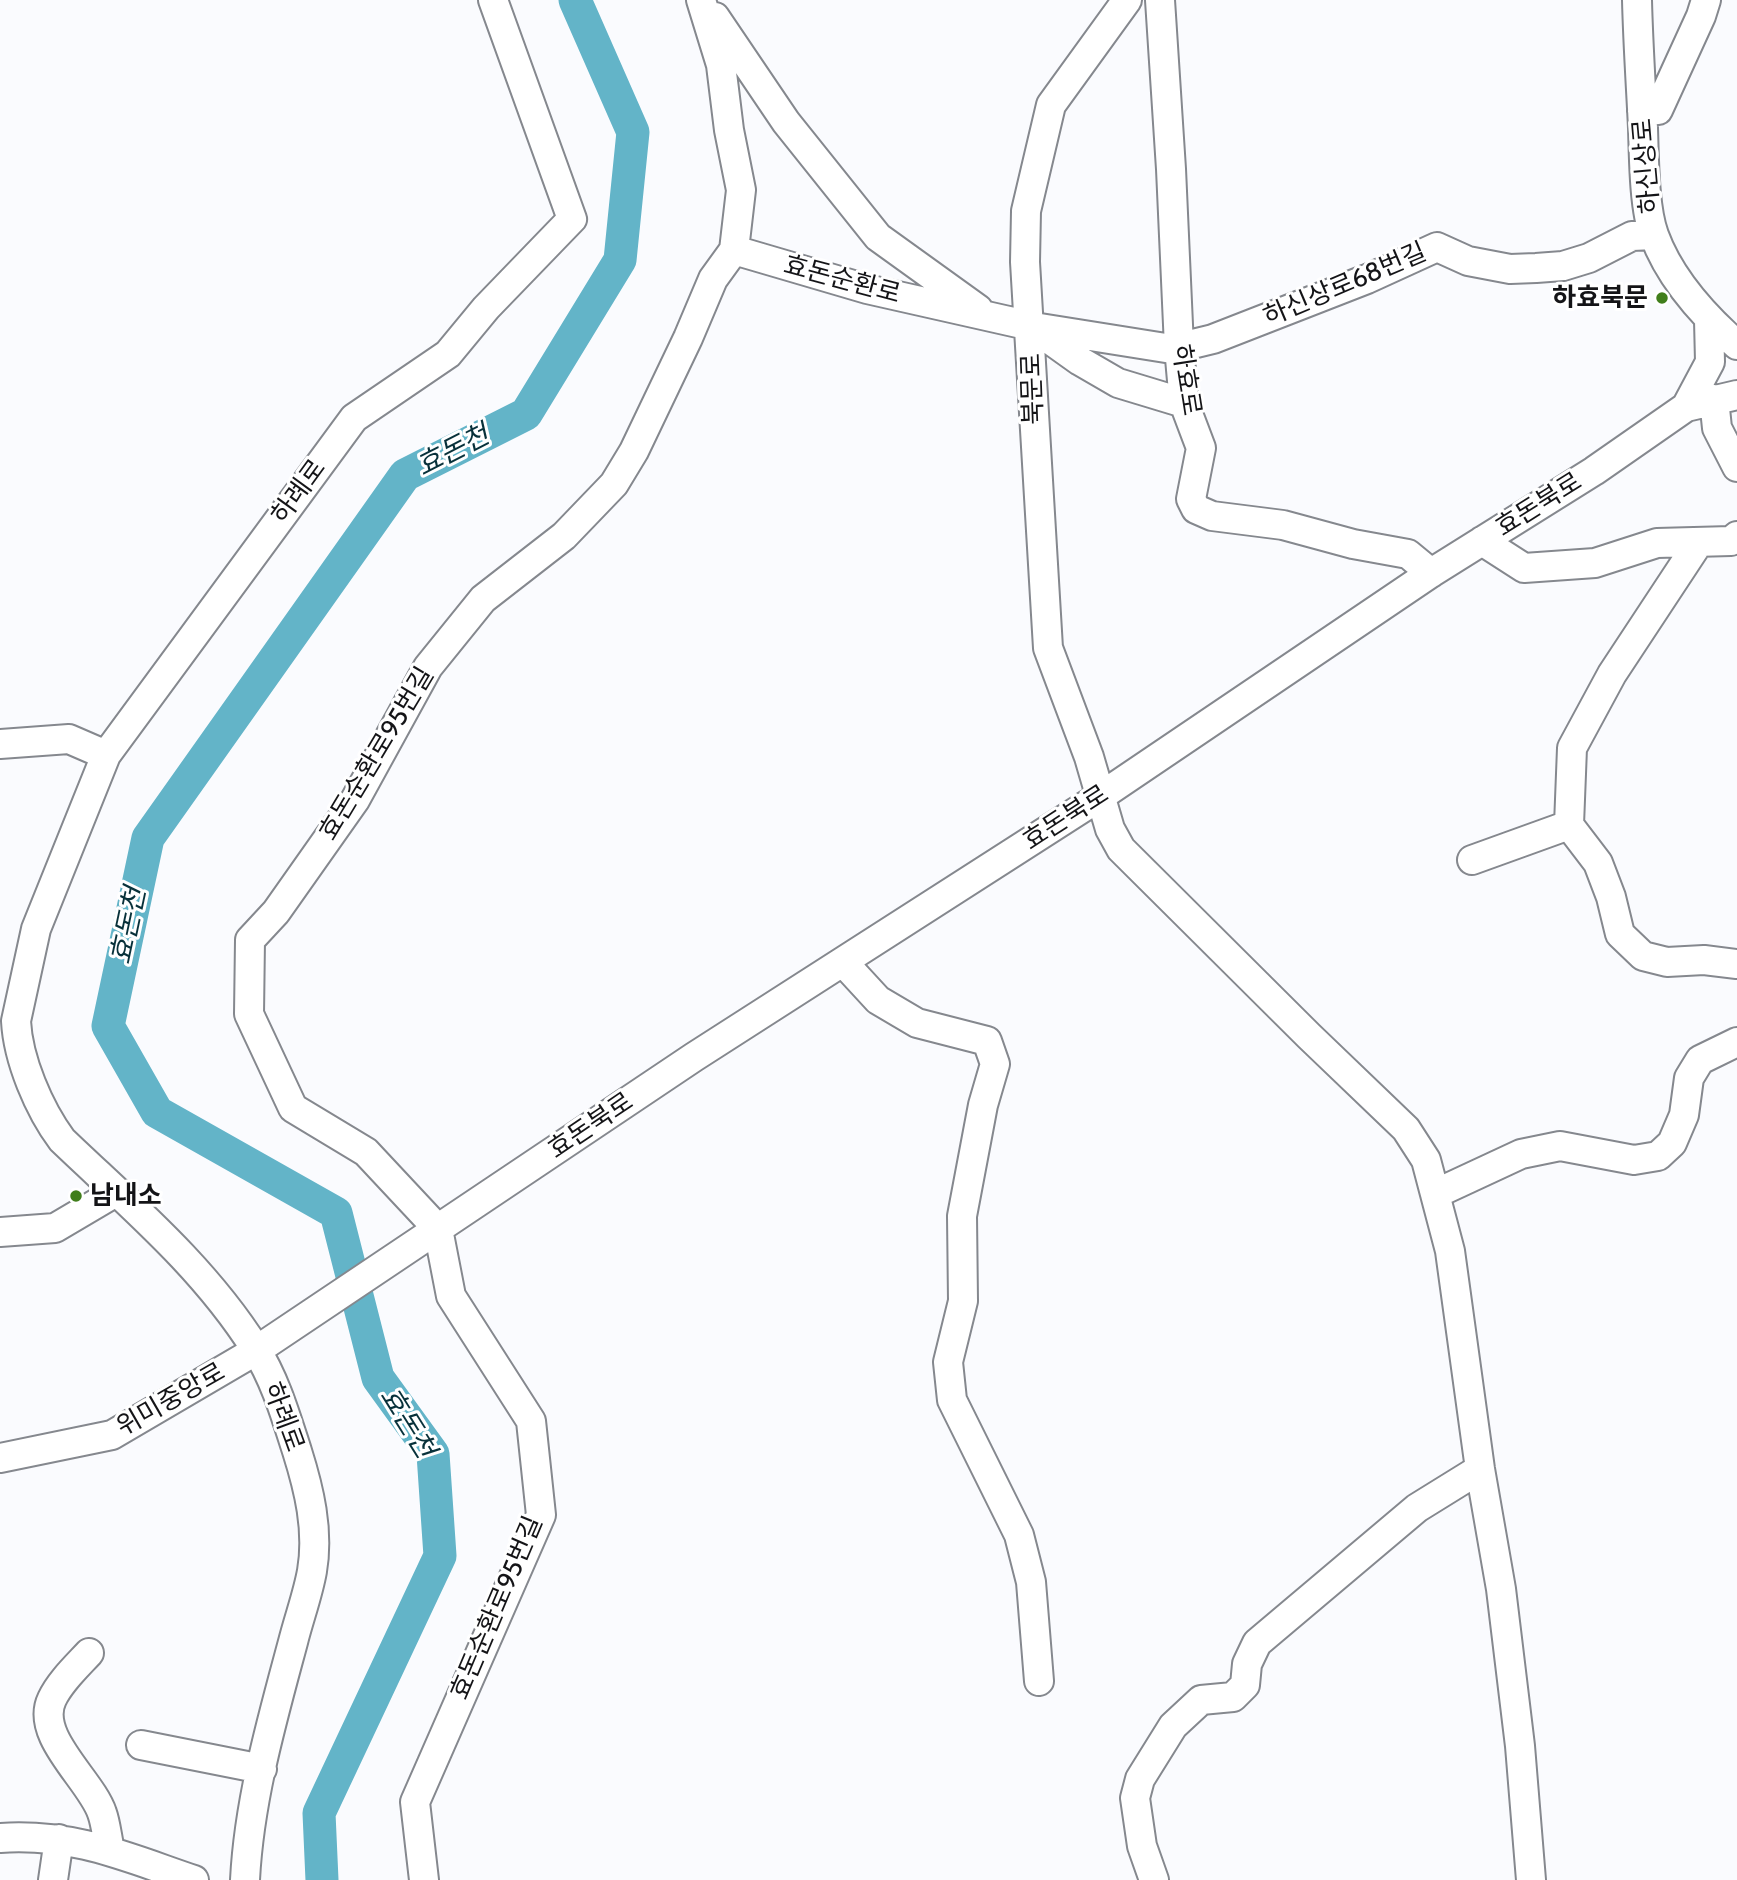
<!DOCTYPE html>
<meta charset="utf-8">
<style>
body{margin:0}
canvas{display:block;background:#fafbfe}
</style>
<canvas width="1737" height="1880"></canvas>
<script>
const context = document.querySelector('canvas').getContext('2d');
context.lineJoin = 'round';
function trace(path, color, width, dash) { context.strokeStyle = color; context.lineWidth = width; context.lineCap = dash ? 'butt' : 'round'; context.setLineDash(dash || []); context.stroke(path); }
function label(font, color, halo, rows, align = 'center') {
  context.font = font + ' Cabin,"Noto Sans KR",sans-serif'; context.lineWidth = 6; context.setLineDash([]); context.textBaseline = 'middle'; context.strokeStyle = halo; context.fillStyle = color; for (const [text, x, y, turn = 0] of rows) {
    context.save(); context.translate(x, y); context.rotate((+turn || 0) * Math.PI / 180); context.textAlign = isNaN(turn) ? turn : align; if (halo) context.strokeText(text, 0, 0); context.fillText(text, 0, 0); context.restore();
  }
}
trace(new Path2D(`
 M322,1880L319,1813L440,1556L433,1454L378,1378L336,1213L157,1112L108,1026L148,838L405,475L526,414L620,260L633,132L575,0`), '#63b4c8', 33);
const minor = new Path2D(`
 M701,0L721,65L729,130L741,190L734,250L867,289L1031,326L1080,361L1118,383L1184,403
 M1127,0L1051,105L1026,211L1025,262L1048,648L1089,757L1110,829L1121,849L1309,1036L1406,1129L1426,1160L1450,1251L1480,1469L1501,1589L1520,1746L1531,1880
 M1160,0L1171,169L1179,347L1184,403L1201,448L1191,499L1196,509L1212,516L1283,525L1353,544L1408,554L1431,573
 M1637,0C1638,43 1641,86 1643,128C1644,158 1644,208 1654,235C1670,279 1703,315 1737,345
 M715,17L786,122L878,237L978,309
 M1642,111L1658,110L1701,16L1706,0
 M1040,328L1172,349L1213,339L1367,279L1437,247L1468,261L1510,269L1536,268L1563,266L1589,258L1632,236L1654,235
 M1714,399L1717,428L1737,467
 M1686,407L1710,362L1709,320
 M1482,541L1524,568L1595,563L1657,543L1731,541L1737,536
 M1699,542L1612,674L1572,748L1569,825L1598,863L1611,897L1620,934L1643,956L1667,962L1704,960L1737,964
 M0,744L69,739L106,755
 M1472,860L1569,825
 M843,962L878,1000L917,1023L987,1041L995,1064L983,1105L962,1216L963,1301L948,1362L952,1400L1019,1535L1031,1582L1039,1681
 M1435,1194L1521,1154L1560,1146L1634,1160L1658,1156L1672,1143L1684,1115L1689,1078L1700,1060L1737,1042
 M0,1232L55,1228L116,1192
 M0,1458L112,1435L257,1350L694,1057L1101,796L1431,573L1594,471L1686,407L1737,395
 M89,1653C76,1667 60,1682 52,1699C34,1736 91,1780 102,1813C106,1824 107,1838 110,1850
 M141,1745L262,1769
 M0,1838C74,1833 126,1857 194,1880
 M53,1880L59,1839
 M245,1880C249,1800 272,1720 293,1642C299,1618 308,1594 312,1571C319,1530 309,1489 297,1451C286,1417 275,1379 255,1348C204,1267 131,1206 62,1140C39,1109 18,1060 16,1021L36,929L106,755L354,418L448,354L486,308L572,219L493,0
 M424,1880L415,1802L541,1515L531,1421L451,1296L438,1229L366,1152L293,1108L249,1014L250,940L276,912L355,800L428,667L483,599L564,536L614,484L634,451L688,338L713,279L734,250
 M1154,1880L1142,1846L1135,1798L1140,1779L1173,1726L1201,1700L1233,1697L1245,1685L1247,1664L1257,1643L1417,1508L1480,1469`);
trace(minor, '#85888e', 32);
trace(minor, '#fff', 28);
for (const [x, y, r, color] of [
 [1662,298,7,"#407e1b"],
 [76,1196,7,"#407e1b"]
]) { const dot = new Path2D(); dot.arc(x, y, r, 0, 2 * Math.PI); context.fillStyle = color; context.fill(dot); trace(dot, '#fff', 2.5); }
label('26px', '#141417', '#fff', [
 ["하신상로",1647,166,-95],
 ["효돈순환로",842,280,15],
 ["하신상로68번길",1345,285,-23],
 ["하효로",1186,380,81],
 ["북문로",1033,389,-92],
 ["하례로",299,492,-54],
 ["효돈북로",1539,505,-32],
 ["효돈순환로95번길",377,754,-59],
 ["효돈북로",1066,818,-33],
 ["효돈북로",591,1126,-34],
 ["위미중앙로",171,1400,-30],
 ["하례로",283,1417,70],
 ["효돈순환로95번길",497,1608,-67]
]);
label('bold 26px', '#141417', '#fff', [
 ["하효북문",1648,298],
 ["남내소",90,1196,"left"]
], 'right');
label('italic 28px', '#08313a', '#fff', [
 ["효돈천",453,451,-27],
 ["효돈천",129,926,-78],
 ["효돈천",407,1423,58]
]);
</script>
